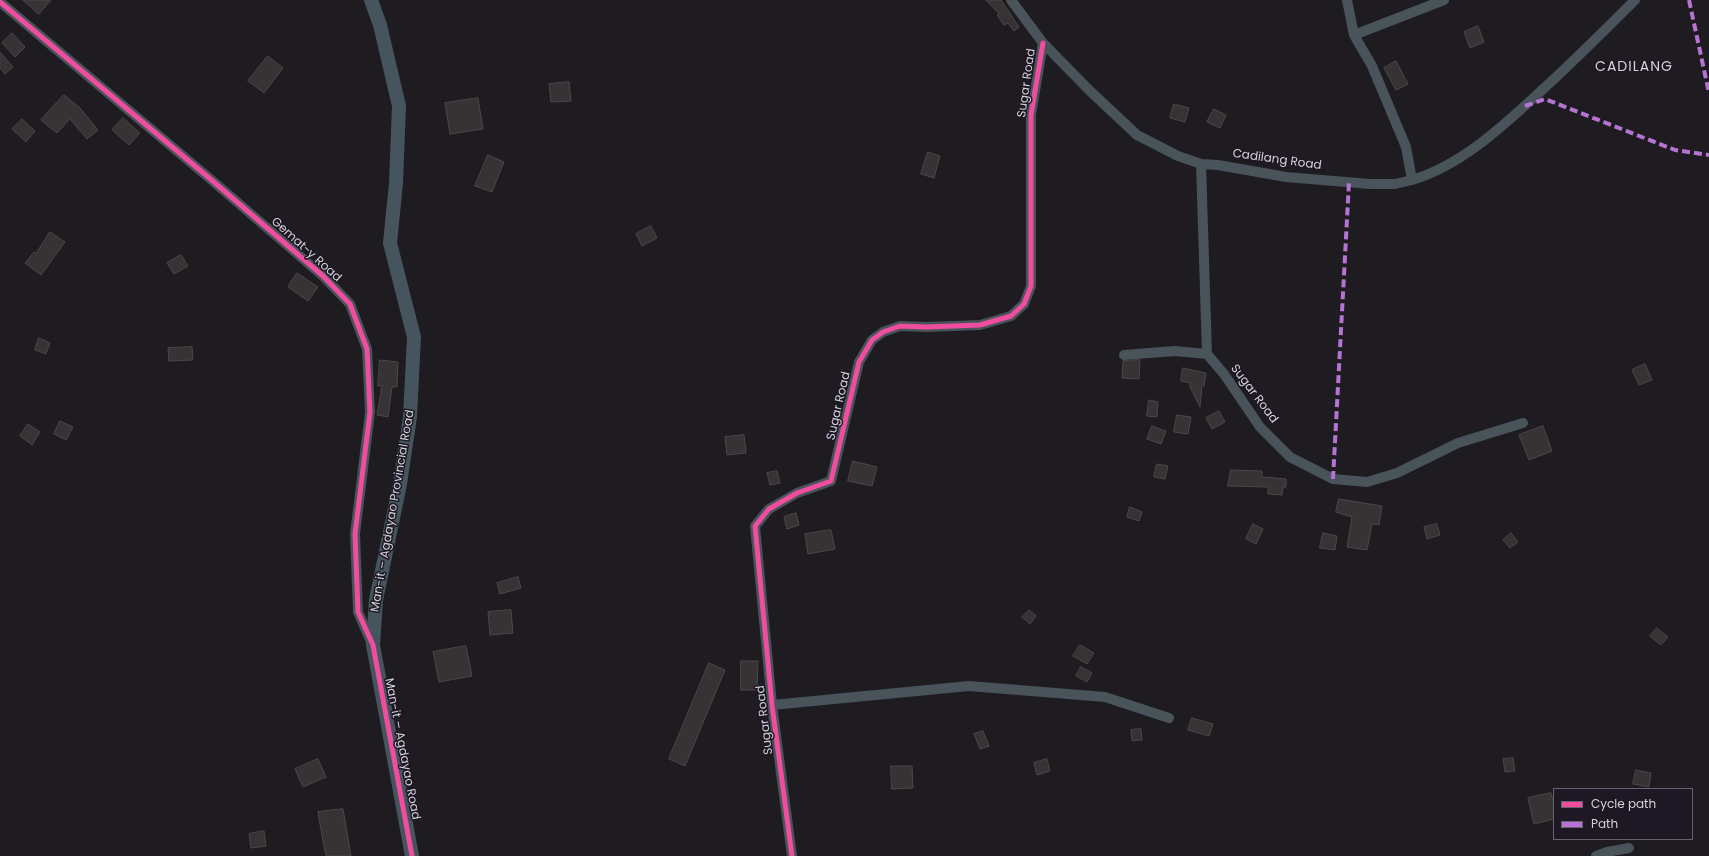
<!DOCTYPE html>
<meta charset="utf-8">
<style>
body{margin:0}
#map{position:relative;width:1709px;height:856px;overflow:hidden;background:#1e1b21;font-family:Poppins,sans-serif}
canvas{display:block}
.legend{position:absolute;left:1553px;top:788px;width:140px;height:52px;box-sizing:border-box;background:#1d1824;border:1px solid #66626c;margin:0;padding:5px 7px;list-style:none;font-size:12px;color:#d4d1d9}
.legend li{display:flex;align-items:center;gap:8px;height:20px}
.legend b{width:20px;border:1px solid #66626c}
</style>
<div id="map">
<canvas width="1709" height="856"></canvas>
<ul class="legend">
<li><b style="height:5px;background:#ef4d9e"></b>Cycle path</li>
<li><b style="height:5px;background:#b673d3"></b>Path</li>
</ul>
</div>
<script>
const context = document.querySelector('canvas').getContext('2d');
context.lineJoin = 'round';
function paint(path, color) { context.fillStyle = color; context.fill(path, 'evenodd'); }
function trace(path, color, width, dash) { context.strokeStyle = color; context.lineWidth = width; context.lineCap = dash ? 'butt' : 'round'; context.setLineDash(dash || []); context.stroke(path); }
function label(font, color, halo, rows, align = 'center') {
  context.font = font + ' Poppins,sans-serif'; context.lineWidth = 3; context.setLineDash([]); context.textBaseline = 'middle'; context.strokeStyle = halo; context.fillStyle = color; for (const [text, x, y, turn = 0] of rows) {
    context.save(); context.translate(x, y); context.rotate((+turn || 0) * Math.PI / 180); context.textAlign = isNaN(turn) ? turn : align; if (halo) context.strokeText(text, 0, 0); context.fillText(text, 0, 0); context.restore();
  }
}
const building = new Path2D(`
 M23,0H51L39,14Z
 M986,0H1001L1019,27L1014,31L1008,23L1004,25L997,15L999,14Z
 M1478,26L1484,42L1470,48L1464,32Z
 M12,33L25,47L15,57L2,43Z
 M0,52L13,67L5,74L0,68Z
 M268,56L283,68L264,93L248,81Z
 M1396,61L1408,84L1396,90L1384,68Z
 M569,82L571,101L551,102L549,84Z
 M64,95L80,108L98,130L87,139L70,119L57,133L41,120Z
 M478,98L483,129L450,134L445,103Z
 M1174,104L1189,108L1185,122L1170,118Z
 M1214,109L1226,115L1220,128L1207,122Z
 M123,118L140,133L129,145L112,130Z
 M22,119L35,131L26,142L12,129Z
 M928,152L940,156L934,178L921,174Z
 M488,155L504,162L492,192L475,186Z
 M651,226L657,238L642,246L636,234Z
 M50,232L65,242L41,275L25,263L34,252L36,253Z
 M181,255L188,266L174,274L167,263Z
 M297,273L318,287L308,301L288,287Z
 M39,338L50,343L46,354L35,350Z
 M192,347L193,360L169,361L168,348Z
 M380,360L398,362L397,387H392L388,417L377,415L382,386H378Z
 M1140,360L1139,379L1122,378L1123,361Z
 M1645,364L1652,380L1639,385L1632,370Z
 M1183,368L1206,373L1204,386L1202,385L1200,407L1190,387V383L1181,381Z
 M1149,400L1158,402L1157,417L1147,416Z
 M1219,411L1225,422L1212,429L1206,418Z
 M1177,415L1191,417L1188,434L1174,432Z
 M60,421L73,427L66,440L54,434Z
 M28,424L40,432L32,445L20,436Z
 M1152,426L1166,431L1161,444L1147,439Z
 M1543,426L1552,451L1529,460L1519,435Z
 M744,435L746,453L727,455L725,437Z
 M853,461L877,467L872,486L848,481Z
 M1157,464L1168,466L1165,479L1154,477Z
 M1231,470L1262,471V477L1286,479V487H1283L1282,495L1268,494V487L1228,486Z
 M777,471L780,483L770,485L767,473Z
 M1339,499L1382,506L1379,525L1372,524L1367,550L1347,547L1352,517L1336,512Z
 M1130,507L1142,512L1139,521L1127,517Z
 M796,513L799,525L787,529L784,517Z
 M1253,524L1263,529L1256,544L1246,539Z
 M1437,524L1440,535L1427,539L1424,527Z
 M831,530L835,549L808,554L805,534Z
 M1323,533L1337,536L1335,550L1320,548Z
 M1511,533L1518,542L1510,548L1503,540Z
 M518,577L521,588L500,594L497,583Z
 M511,610L513,633L490,635L488,612Z
 M1029,610L1036,616L1030,624L1022,617Z
 M1657,628L1668,637L1661,645L1650,636Z
 M1080,645L1094,653L1087,664L1073,656Z
 M466,646L472,676L439,682L433,652Z
 M741,661H758L757,690H741Z
 M709,663L725,670L685,766L669,759Z
 M1081,667L1092,673L1087,682L1076,676Z
 M1192,718L1213,724L1209,736L1188,730Z
 M1141,729L1142,740L1132,741L1131,730Z
 M983,731L989,746L980,749L974,734Z
 M1513,758L1515,771L1505,772L1503,759Z
 M318,759L326,777L303,787L295,769Z
 M1047,759L1050,771L1037,775L1034,763Z
 M891,766H912L913,788L892,789Z
 M1636,770L1651,773L1649,787L1633,784Z
 M1551,793L1554,805V819L1534,824L1528,798Z
 M343,809L351,856H326L322,836L318,812Z
 M264,831L266,846L251,848L249,834Z`);
paint(building, '#373334');
trace(building, '#4b474a', 1);
trace(new Path2D(`
 M1011,0L1043,43L1089,90L1137,135L1178,156L1201,164L1218,165L1286,177L1370,184H1395L1412,180L1406,147L1372,66L1354,35L1347,0
 M0,2L208,177L323,276L350,304L367,349L370,412L355,534L358,612L372,644
 M1354,35L1444,0
 M1201,164L1207,354L1224,374L1260,427L1290,457L1333,479L1367,482L1397,473L1458,443L1523,423
 M1412,180C1462,165 1503,126 1541,91C1573,62 1604,31 1635,0
 M1124,355L1175,351L1207,354
 M772,705L969,686L1105,697L1169,718
 M792,856L772,705L755,526L769,509L797,493L831,481L859,362L872,340L883,332L900,326L926,327L980,325L1011,316L1024,304L1031,286V115L1043,43
 M1596,856L1607,852L1629,848`), '#48535a', 10);
trace(new Path2D(`
 M371,0L380,25L399,106L396,183L390,243L414,337L410,417L400,484L376,600L373,645L412,856`), '#46555d', 14);
trace(new Path2D(`
 M1689,0L1709,93
 M1525,106L1545,99L1675,150L1709,155
 M1333,479L1349,182`), '#b673d3', 4, [8, 4]);
trace(new Path2D(`
 M0,2L208,177L323,276L350,304L367,349L370,412L355,534L358,612L373,645L412,856
 M792,856L772,705L755,526L769,509L797,493L831,481L859,362L872,340L883,332L900,326L926,327L980,325L1011,316L1024,304L1031,286V115L1043,43`), '#ef4d9e', 5);
label('12px', '#d4d1d9', '#1d1824', [
 ["Sugar Road",1027,83,-82],
 ["Cadilang Road",1277,160,8],
 ["Gemat-y Road",306,250,42],
 ["Sugar Road",1254,394,53],
 ["Sugar Road",839,406,-77],
 ["Man-it – Agdayao Provincial Road",393,511,-80],
 ["Sugar Road",765,720,-97],
 ["Man-it – Agdayao Road",402,749,79]
]);
context.letterSpacing = '1px';
label('14px', '#d4d1d9', '#1d1824', [
 ["CADILANG",1634,67]
]);
context.letterSpacing = '0px';
</script>
